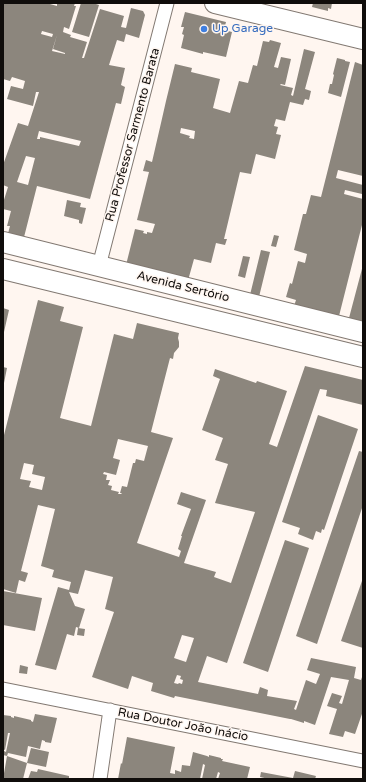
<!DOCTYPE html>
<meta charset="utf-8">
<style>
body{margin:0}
#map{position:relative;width:366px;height:782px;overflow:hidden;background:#fff6f0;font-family:"Varela Round",sans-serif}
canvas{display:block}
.frame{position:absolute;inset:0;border:4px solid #100d0b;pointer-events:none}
</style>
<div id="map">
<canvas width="366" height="782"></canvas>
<div class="frame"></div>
</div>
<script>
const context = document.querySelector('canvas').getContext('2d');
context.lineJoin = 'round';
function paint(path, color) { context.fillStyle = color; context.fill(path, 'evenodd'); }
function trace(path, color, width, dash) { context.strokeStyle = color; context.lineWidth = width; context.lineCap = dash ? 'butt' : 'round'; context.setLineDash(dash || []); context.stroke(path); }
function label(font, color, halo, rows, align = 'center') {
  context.font = font + ' "Varela Round",sans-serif'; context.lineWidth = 3; context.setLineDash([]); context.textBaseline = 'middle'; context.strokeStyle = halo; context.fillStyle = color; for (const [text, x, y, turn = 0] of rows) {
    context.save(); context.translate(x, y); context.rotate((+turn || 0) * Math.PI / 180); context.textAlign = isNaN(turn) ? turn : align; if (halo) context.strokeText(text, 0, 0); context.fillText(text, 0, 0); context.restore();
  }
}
paint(new Path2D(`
 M3,3H51L50,4L57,6V3H75L74,6H76L69,29L64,27L63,32L71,35L70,37L87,42L82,58H84L100,9L124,16L121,27L126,28L131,8L143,11L145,15L139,38L126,34L124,42L117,40L109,65L125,68L121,85L125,87L121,104L116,103L90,199L37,186L22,245L6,241L10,226H7L11,211L3,209V203L8,187L3,185V165L18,123L28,126L39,92H36L33,106L7,99L11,86L23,89L25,81L12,77L10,81L3,79ZM42,31L53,34L52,37L41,34ZM57,35L53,49L65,53V54L52,51ZM39,131L81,141L79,146L40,137V139H37ZM26,156L35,158L28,185L17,182Z
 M81,3H93L99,5L89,37L72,32Z
 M313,3H332L331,9L328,8V11L312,7Z
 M185,12L226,22L224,30L232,32L226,57L203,52V54L181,48L184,35L182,34L184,27H181Z
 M270,40L281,43L274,67L278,68L281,57L291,59L285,85L281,84L280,85L293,88L291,95L293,96L304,49L315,52L305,89L311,91L309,100L305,99L303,105L290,102L285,121L276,119L274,126L278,127L276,134L281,135L275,159L256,154L251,174L240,172L224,239H227L225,245L216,243L211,263L194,259L187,284L125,269L135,229L144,231L143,233L147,234V232L152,233L155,224L137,220L149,172L143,171L146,160L152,162L161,123L166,101L175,64L192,68L191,72L220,79L213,108L230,113L239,81L248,83L253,65L257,66L263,41L269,42ZM181,128L195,131L194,139L189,138L190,136L180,133Z
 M337,58L345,60V61L350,62L341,97L328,93L330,84H332L334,75L333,74Z
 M355,62L363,65V176L338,170L336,178L363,185L362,194L345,190L344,194L363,199V221L339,316L349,318L363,265V326L293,309L296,300L286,297L290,283L292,284L298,261L305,263L307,254L294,250L303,214H306L311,195L321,197Z
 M67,200L81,203L80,207L86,208L82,224L79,223V220L64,216Z
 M274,235L279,236L276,247L271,246Z
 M261,250L270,252L258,301L249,299Z
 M243,256L250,257L245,278L238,276Z
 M38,300L64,307L60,321L83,327L60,418L91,426L114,334L133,339L137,323L179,333L178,338L179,342V347L174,353L173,359L170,358L151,432L173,438L137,543L179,557L181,551L178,549L182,536H181L191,509L177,504L181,492L206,500L184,563L216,572L214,577L231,583L255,512L215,503L228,464L215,460L223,438L202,430L220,379L213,376L215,369L256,383L257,381L287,391L269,444L277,447L305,366L363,380V405L326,396L327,390L320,389L227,663L207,656L198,682L258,694L260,687L268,690L267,696L297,701L294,709L296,710L306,680L316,684L320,674L307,670L311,658L356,667L354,678L361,680L363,674V704L362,708H363V711L355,734L345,731L343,737L329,734L337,709L327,706L332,693L342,696L339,703L342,704L349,680L331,677L315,725L304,721V723L291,719H290L175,696L174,698L151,691L153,683L132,676L128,689L92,677L114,612L105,609L113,577L85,570L78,594L69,592L75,606L85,609L79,628L76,627L74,636L67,634L56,670L35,665L58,587L69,590L71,582L52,577L54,570L41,566L55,509L38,505L21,571L28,573L25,582L19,580L16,593L3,589V439ZM118,439L148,446L144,461L136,459L135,463H133L127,487L122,486L120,493H122L121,494H118L119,492L111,490L112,486L108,485L110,480H106L107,475L103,474L104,472L116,475L120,460L113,458ZM24,463L34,465L32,474L45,477L42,490L29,487L31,481L20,479ZM182,635L194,638L186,662L174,658ZM177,675L181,676L180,679L183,680L182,684L179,683L178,684L174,683Z
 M3,308L9,310L4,332H3Z
 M3,367L7,368L4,383H3Z
 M318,415L358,429L324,530L322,529L321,533L316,531L313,540L298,534L300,528L282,522Z
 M359,451L363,452V505L317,644L296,636Z
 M285,540L309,548L268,672L243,663Z
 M363,578V648L341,641Z
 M3,591L42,598L35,631L3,625Z
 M78,628L85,629L84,636L77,635Z
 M20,665L28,667L27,674L19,673Z
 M35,714L57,718L51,743L45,742V741L42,740L40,749L28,746L26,757L8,753L7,756L3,755L4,751L6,752L10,733H8L5,750L3,749V715L11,716V717L14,718V716L31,720V721L33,722Z
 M127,737L175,747L170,773L175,774V770L181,772L182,765L190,766L193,752L207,756L209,757V755L221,758V759H223L222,761L250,767L247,779H218L220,773L218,772L216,779H202L205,765L203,764L200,779H118L121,763L122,764Z
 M31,748L49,752L46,767L27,763Z
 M7,756L27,763L23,779H3Z
 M38,769L69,776V779H28L31,771L37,772Z
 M295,771L316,776L315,779H269L260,777L261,772L293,778Z`), '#8c867d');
const street = new Path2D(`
 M99,266L167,3
 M3,689L363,761
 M100,779L110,710`);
const primary = new Path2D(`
 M215,3L363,39
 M3,242L363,332
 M3,269L363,357`);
trace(street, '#827972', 15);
trace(primary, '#827972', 22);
trace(street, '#fff', 13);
trace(primary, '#fff', 20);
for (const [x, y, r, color] of [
 [204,29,4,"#3f7fe0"]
]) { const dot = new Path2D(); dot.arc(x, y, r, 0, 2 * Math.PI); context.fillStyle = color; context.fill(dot); trace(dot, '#fff6f0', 1.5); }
label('12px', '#366cbe', '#fff6f0', [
 ["Up Garage",212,29]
], 'left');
label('12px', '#100d0b', '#fff6f0', [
 ["Rua Professor Sarmento Barata",133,135,-75],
 ["Avenida Sertório",183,287,14],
 ["Rua Doutor João Inácio",183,725,11]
]);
</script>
